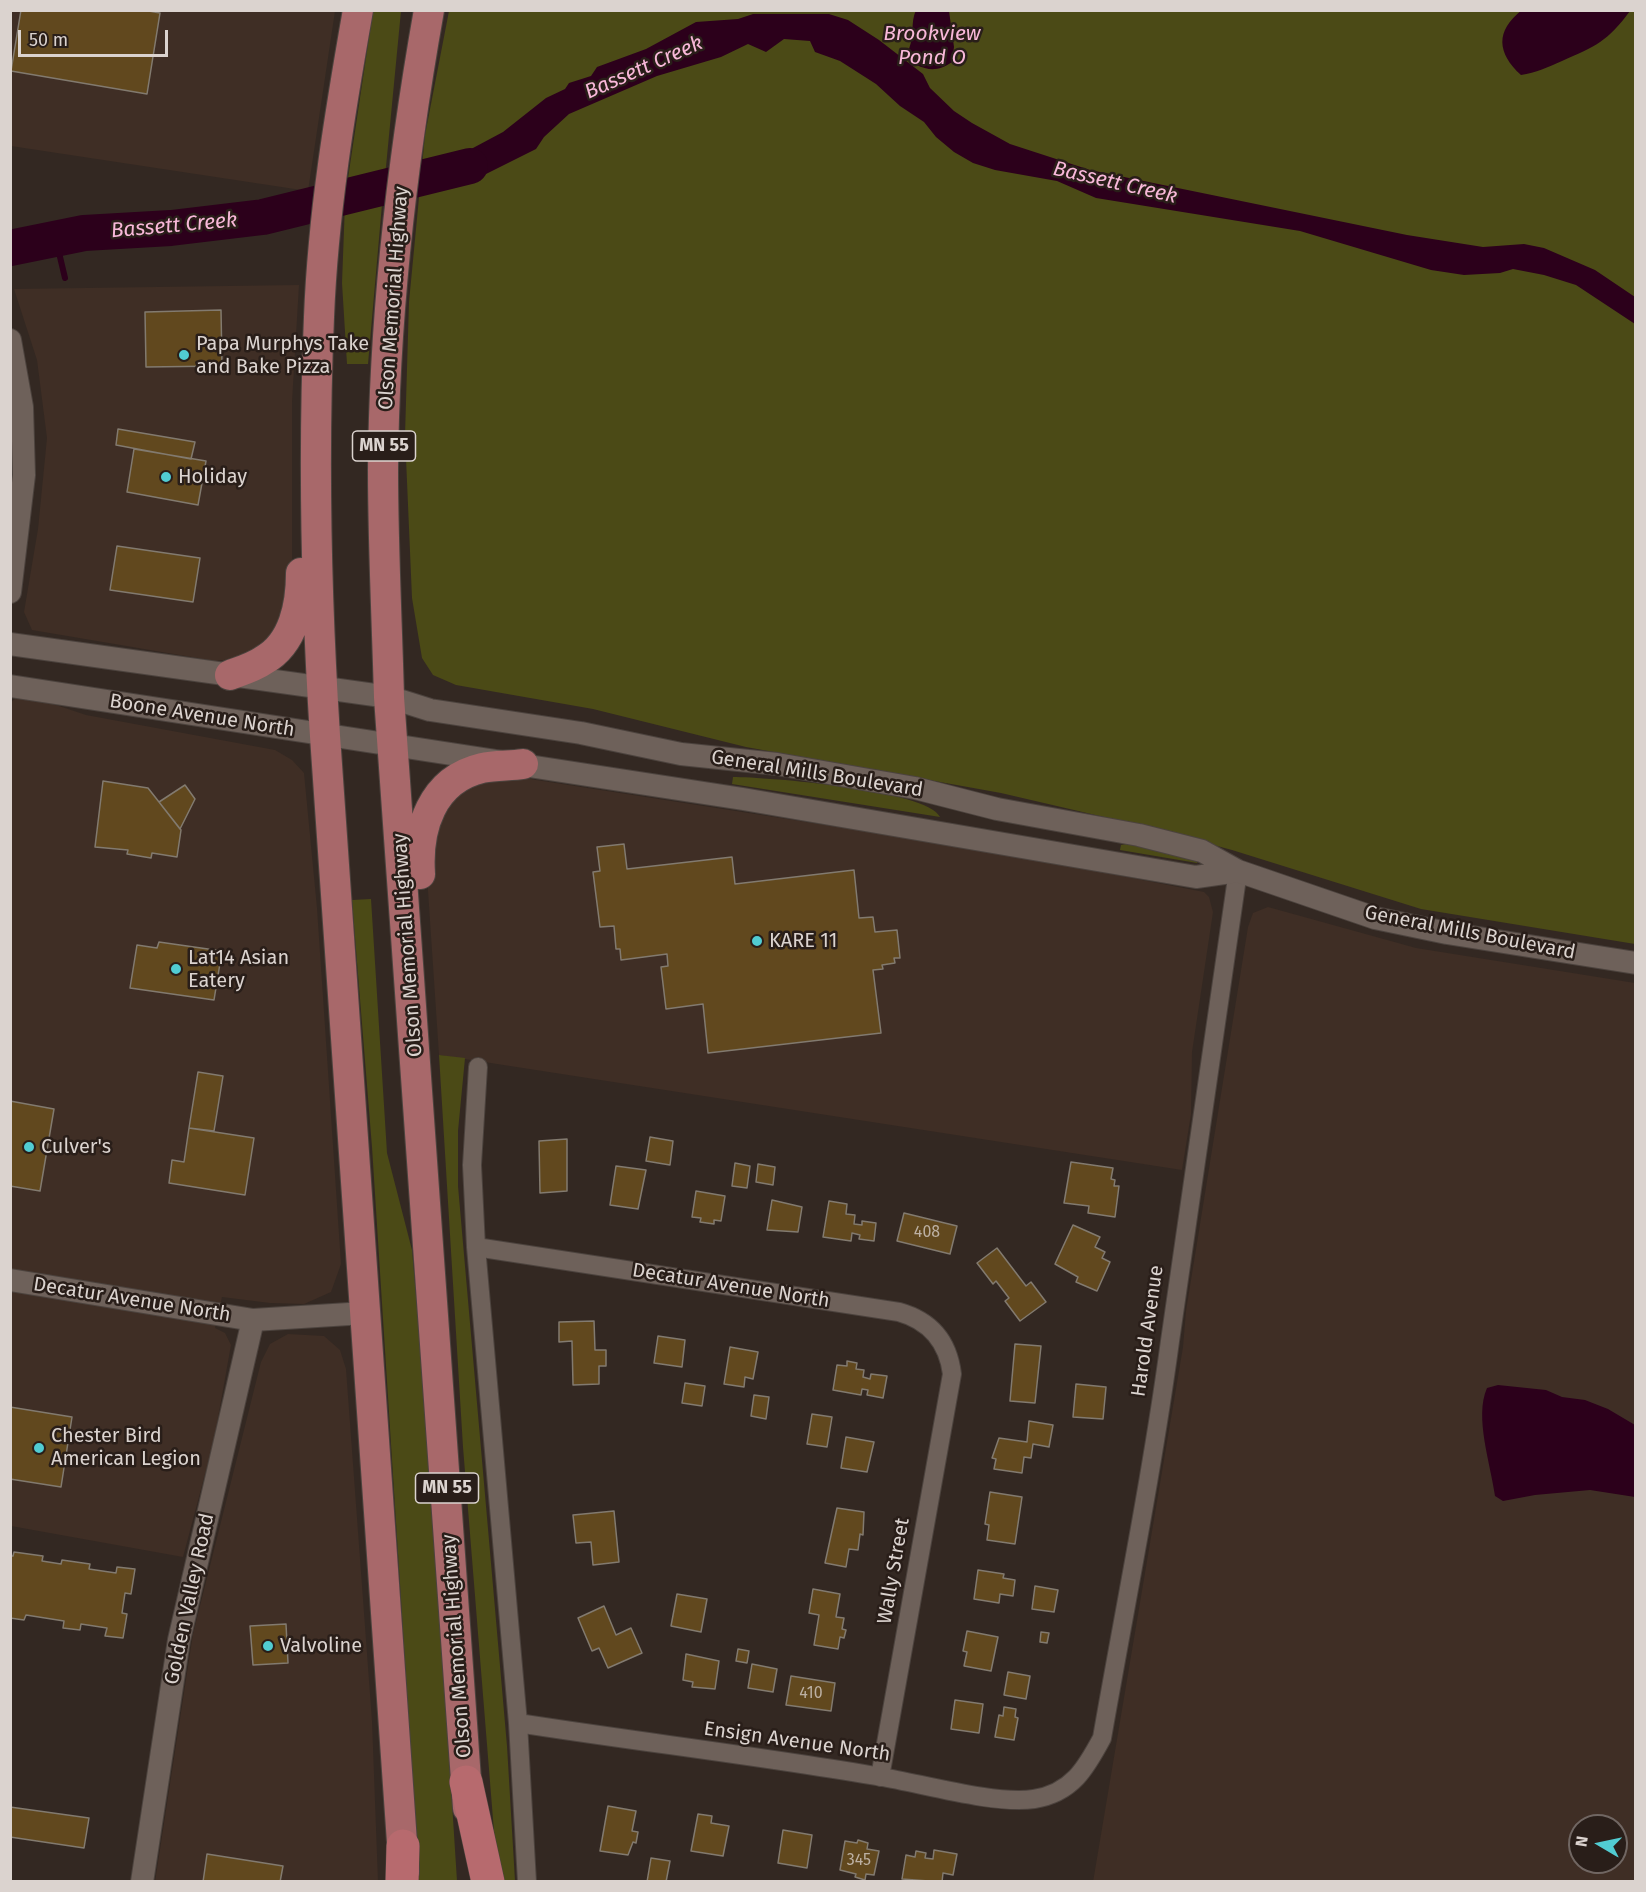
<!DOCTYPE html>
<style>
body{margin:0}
#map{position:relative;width:1646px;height:1892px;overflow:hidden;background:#332822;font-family:"Fira Sans",sans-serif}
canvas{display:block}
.frame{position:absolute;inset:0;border:12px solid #dbd3cf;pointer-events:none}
.north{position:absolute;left:1568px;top:1814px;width:60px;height:60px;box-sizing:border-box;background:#291e19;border:2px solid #706662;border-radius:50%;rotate:279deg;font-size:16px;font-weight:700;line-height:24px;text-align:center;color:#dbd3cf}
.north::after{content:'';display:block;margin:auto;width:21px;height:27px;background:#51ccd2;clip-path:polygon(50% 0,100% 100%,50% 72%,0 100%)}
.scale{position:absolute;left:18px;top:30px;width:150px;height:27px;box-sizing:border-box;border:3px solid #dbd3cf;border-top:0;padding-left:8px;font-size:18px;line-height:21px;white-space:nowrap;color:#dbd3cf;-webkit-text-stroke:4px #291e19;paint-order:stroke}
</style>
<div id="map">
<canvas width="1646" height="1892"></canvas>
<div class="frame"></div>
<div class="north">N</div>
<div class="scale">50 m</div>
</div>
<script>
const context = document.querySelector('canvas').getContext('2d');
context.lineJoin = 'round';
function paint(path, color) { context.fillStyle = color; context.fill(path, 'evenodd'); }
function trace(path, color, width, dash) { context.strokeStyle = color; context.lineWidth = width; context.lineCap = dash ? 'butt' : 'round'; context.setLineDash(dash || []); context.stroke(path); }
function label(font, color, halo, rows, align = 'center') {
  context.font = font + ' "Fira Sans",sans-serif'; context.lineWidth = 5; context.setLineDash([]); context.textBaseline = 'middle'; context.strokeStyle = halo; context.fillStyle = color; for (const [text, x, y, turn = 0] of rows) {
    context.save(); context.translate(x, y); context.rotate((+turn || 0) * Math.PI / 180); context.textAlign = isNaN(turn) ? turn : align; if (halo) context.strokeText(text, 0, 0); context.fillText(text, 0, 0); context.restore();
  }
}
paint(new Path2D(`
 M10,11H335L308,191L11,146Z
 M299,285L292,402V590L267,648L242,658L215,661L32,630L24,612L38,529L47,438L37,360L14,289Z
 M32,697L86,715L275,750L292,760L304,773L317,908L341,1264L331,1292L304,1304L270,1303L222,1297L215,1328L225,1333L231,1345L214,1440L183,1557L11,1526L10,703L16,698Z
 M517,777L993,851L1204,892L1209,897L1213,912L1192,1052L1191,1114L1182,1170L439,1055L426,861L430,836L456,793L486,779Z
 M1268,907L1416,948L1635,983V1881L1093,1882L1183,1347L1186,1311L1248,927L1253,913ZM1580,1826H1616V1862H1580Z
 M288,1334L324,1336L340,1350L346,1369L372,1721L378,1881L155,1882L193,1634L261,1362L270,1344Z`), '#3f2e25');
paint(new Path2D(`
 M373,11H401L385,177L347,185Z
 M449,11H1635V944L1421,909L1232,850L1147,827L1001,793L746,747L593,709L456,685L433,675L422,658L412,598L405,435L409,302L425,135Z
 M383,193L368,364H347L342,283L345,203Z
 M733,777C766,777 928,790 940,817L732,784Z
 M1131,843L1198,861L1197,863L1120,850L1121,845Z
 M371,899L387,1153L412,1250L429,1444L457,1881H419L372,1147L352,900Z
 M439,1055L465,1058L458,1131V1186L507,1746L515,1881H498L463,1447Z`), '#4b4a16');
paint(new Path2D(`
 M916,10L949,11L954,47L952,62C939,71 930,71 916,65L909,49C915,33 910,24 916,10Z
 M1522,10H1630V11C1607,42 1596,46 1562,61C1548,67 1536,73 1521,75C1497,53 1495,31 1522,10Z
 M753,14H829L848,20L879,40L923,74L930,88L954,111L972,123L1010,144L1090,170L1407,235L1483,247L1524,244L1544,248L1595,270L1635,297V324L1576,285L1544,275L1513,269L1500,273L1464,275L1431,270L1300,231L1096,198L1057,181L995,170L973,163L954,152L936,137L924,122L900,106L876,84L840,61L815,52L810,41L784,39L766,52L748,44L721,57L657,76L569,114L544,137L536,149L478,178L427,188L421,184L423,166L430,160L458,156L503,132L546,98L565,89L569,83L591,76L597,67L646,49L696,22L738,19Z
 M385,177L383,193L345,203L347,185Z
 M1498,1385L1546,1390L1562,1397L1585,1400L1608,1409L1635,1425V1497L1590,1490L1535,1495L1503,1501L1495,1496C1491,1465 1474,1417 1487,1388Z`), '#2c001b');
trace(new Path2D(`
 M56,240L65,278`), '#2c001b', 6);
trace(new Path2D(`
 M10,248L84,233L171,228L263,217L470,166`), '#2c001b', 36);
const building = new Path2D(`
 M21,10H143L160,13L147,94L11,71Z
 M221,310L222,366L146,367L145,312Z
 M118,429L195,442L191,459L116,445Z
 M134,449L206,461L198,505L127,492Z
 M117,546L200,558L193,602L110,590Z
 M103,781L148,788L181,830L177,857L152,853L151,858L127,854L128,850L95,847Z
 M185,785L195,799L180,829L159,802Z
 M624,844L627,869L732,857L735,884L854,870L859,918L873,917L875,932L897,930L900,958H894L895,963L882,965L883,969L873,970L881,1033L708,1053L703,1004L666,1009L661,967L668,966L667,954L621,960L620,949H616L614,926L600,927L593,872L600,871L597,847Z
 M159,942L222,951L214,1000L130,988L137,945L157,948Z
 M198,1072L223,1076L214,1131L189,1128Z
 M10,1101L54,1109L40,1191L10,1186Z
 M189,1128L254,1138L245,1195L169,1183L172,1160L184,1162Z
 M650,1137L673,1141L670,1165L646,1161Z
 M567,1139V1191L540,1193L539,1141Z
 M1071,1162L1113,1168L1111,1179L1115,1180L1114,1186H1119L1115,1217L1088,1213L1089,1206L1064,1203Z
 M735,1163L750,1166L747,1188L732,1186Z
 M758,1164L775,1167L773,1185L756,1182Z
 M616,1166L646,1170L638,1209L610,1205Z
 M696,1191L725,1196L721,1221L714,1220V1224L700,1222L701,1218L692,1217Z
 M772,1200L802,1207L798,1232L767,1230Z
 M829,1201L847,1204L846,1214L855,1215L854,1224L862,1225V1221L876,1223L874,1241L859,1239L860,1235L852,1233L851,1241L823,1237Z
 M904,1213L957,1226L950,1254L897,1241Z
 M1073,1225L1100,1237L1095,1247L1105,1252L1102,1258L1110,1262L1097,1291L1076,1282L1078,1277L1055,1264Z
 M997,1248L1026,1286L1031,1282L1046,1302L1020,1321L1005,1301L1009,1298L996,1281L993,1284L977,1263Z
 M594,1321L595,1350H606V1366H599V1384L573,1385L572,1341L559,1342V1322Z
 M658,1336L685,1340L682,1367L654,1363Z
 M1015,1344L1041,1346L1035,1403L1010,1401Z
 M730,1347L758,1352L753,1379L745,1377L744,1387L724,1384Z
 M847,1361L857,1363L856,1369L864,1370L863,1377L870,1379L871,1374L887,1376L883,1398L867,1395L868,1390L862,1389L861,1395L833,1390L837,1365L847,1366Z
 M685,1383L705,1386L702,1406L682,1403Z
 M1076,1384L1106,1387L1103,1419L1073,1417Z
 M754,1395L769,1397L766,1419L751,1416Z
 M10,1407L72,1417L61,1487L10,1479Z
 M812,1414L832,1417L827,1447L807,1444Z
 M1029,1421L1053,1425L1049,1447L1033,1444L1031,1458L1024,1457L1022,1473L994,1469L996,1459L992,1458L999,1438L1027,1442Z
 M846,1437L874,1442L867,1472L841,1468Z
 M990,1492L1022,1497L1015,1544L987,1540L989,1525L985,1524Z
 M837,1508L864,1512L863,1535L860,1534L858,1550L849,1549L846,1567L825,1563Z
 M614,1511L619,1562L593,1565L591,1542L576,1543L573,1515Z
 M14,1552L43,1556L42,1561L61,1564L62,1560L90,1564L89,1569L116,1573L117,1567L135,1569L131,1594L125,1593L122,1613L127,1614L123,1638L105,1636L107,1628L81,1624L80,1630L63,1628L64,1621L26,1615L24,1620L10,1618V1556H13Z
 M978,1570L1004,1574L1003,1578L1015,1580L1013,1596L1000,1594L999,1603L974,1599Z
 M1035,1586L1058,1590L1054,1612L1032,1609Z
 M813,1589L840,1594L836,1617L844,1618L842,1629L846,1630L844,1638L840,1637L838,1649L814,1645L819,1615L809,1613Z
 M677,1594L707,1599L701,1632L671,1626Z
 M604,1606L616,1635L631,1628L642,1653L608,1668L599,1648L592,1651L578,1618Z
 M286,1624L288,1663L253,1665L250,1626Z
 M967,1631L998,1637L991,1671L964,1666L967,1652L963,1651Z
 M1041,1632L1049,1633L1047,1643L1040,1642Z
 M738,1649L749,1651L747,1663L736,1661Z
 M686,1654L719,1661L715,1689L692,1687L693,1682L683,1680Z
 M752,1664L777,1669L773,1692L748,1688Z
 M1008,1672L1030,1676L1026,1699L1004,1695Z
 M791,1676L835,1683L831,1711L786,1705Z
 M955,1700L983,1704L979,1733L951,1729Z
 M1004,1707L1016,1709L1015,1717L1018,1718L1014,1740L995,1737L999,1715L1003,1716Z
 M608,1806L636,1811L632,1831L638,1832L636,1843L633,1842L628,1855L600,1851Z
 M10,1807L89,1818L84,1848L10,1837Z
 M698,1814L712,1816L711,1823L729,1826L723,1856L691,1851Z
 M783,1830L812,1835L807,1868L778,1863Z
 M858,1840L868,1843L867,1849L879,1851L874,1875L866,1874L865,1880L855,1877L856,1874L840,1870L845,1841L857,1843Z
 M934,1850L957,1854L953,1875L943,1873L942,1882L902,1879L906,1855L915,1857L916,1851L926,1853L925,1858L933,1859Z
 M207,1854L283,1866L280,1882H203Z
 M651,1858L670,1861L666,1882H647Z`);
paint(building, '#61481e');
trace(building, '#827a6f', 1.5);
const minor = new Path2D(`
 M478,1067L472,1165L476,1247L518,1723L527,1882
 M476,1247L899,1312C931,1321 948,1342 952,1374L880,1777
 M518,1723C639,1742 761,1756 882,1777C923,1784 996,1805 1034,1799C1072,1793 1086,1768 1102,1738C1125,1606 1152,1474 1170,1341C1193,1184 1215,1028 1238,871`);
const tertiary = new Path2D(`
 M10,340L22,407L24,475L10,592
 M10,644L389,697L430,710L581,733L681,754L777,764L915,788L997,809L1139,835L1202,851L1238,871L1375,918L1447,933L1636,963
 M10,686L743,799L1196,877L1238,871
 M10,1280L253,1320L365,1313
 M142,1882L179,1640L253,1320`);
const trunk = new Path2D(`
 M358,10C340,112 323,214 319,317C313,457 316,596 325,736L404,1871
 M429,10C402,162 384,316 383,470C383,546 387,622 389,697L468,1808
 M230,675C241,671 254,667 264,660C294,643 301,604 301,573
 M420,874C417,829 431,780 482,768C495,765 510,766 523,764`);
const motorway = new Path2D(`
 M466,1782L488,1882
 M402,1882L403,1846`);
trace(minor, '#4c433e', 20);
trace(tertiary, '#4c433e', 24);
trace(trunk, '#4c433e', 32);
trace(motorway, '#4c433e', 34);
trace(minor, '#6e615a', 18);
trace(tertiary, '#6e615a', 22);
trace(trunk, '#a8686a', 30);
trace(motorway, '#b76a6e', 33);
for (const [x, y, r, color] of [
 [184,355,6,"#51ccd2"],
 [166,477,6,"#51ccd2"],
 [757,941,6,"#51ccd2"],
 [176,969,6,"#51ccd2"],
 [29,1147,6,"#51ccd2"],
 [39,1448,6,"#51ccd2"],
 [268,1646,6,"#51ccd2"]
]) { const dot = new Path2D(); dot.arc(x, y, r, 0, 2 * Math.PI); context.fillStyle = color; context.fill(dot); trace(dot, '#291e19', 2); }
label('16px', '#bcb0a3', null, [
 ["408",927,1233],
 ["410",811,1694],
 ["345",859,1861]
]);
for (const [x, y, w] of [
 [384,446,63],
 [447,1488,63]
]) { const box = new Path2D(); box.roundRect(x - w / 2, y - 15, w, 30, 4.5); context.fillStyle = '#291e19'; context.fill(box); trace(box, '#dbd3cf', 1.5); }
label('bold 18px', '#dbd3cf', null, [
 ["MN 55",384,446],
 ["MN 55",447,1488]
]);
label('20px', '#dbd3cf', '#291e19', [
 ["Olson Memorial Highway",394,298,-86],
 ["Boone Avenue North",202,716,9],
 ["General Mills Boulevard",817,774,9],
 ["General Mills Boulevard",1470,933,11],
 ["Olson Memorial Highway",408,945,-94],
 ["Decatur Avenue North",731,1286,9],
 ["Decatur Avenue North",132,1300,9],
 ["Harold Avenue",1148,1331,-82],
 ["Wally Street",894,1571,-80],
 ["Golden Valley Road",190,1599,-78],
 ["Olson Memorial Highway",457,1646,-94],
 ["Ensign Avenue North",797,1742,8]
]);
label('20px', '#dbd3cf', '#291e19', [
 ["Papa Murphys Take",196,344],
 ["and Bake Pizza",196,367],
 ["Holiday",178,477],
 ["KARE 11",769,941],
 ["Lat14 Asian",188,958],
 ["Eatery",188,981],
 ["Culver's",41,1147],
 ["Chester Bird",51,1436],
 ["American Legion",51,1459],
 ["Valvoline",280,1646]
], 'left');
label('italic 21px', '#f8b8d9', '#291e19', [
 ["Brookview",932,34],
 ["Pond O",932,58],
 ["Bassett Creek",644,68,-24],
 ["Bassett Creek",1115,183,13],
 ["Bassett Creek",174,226,-5]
]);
</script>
